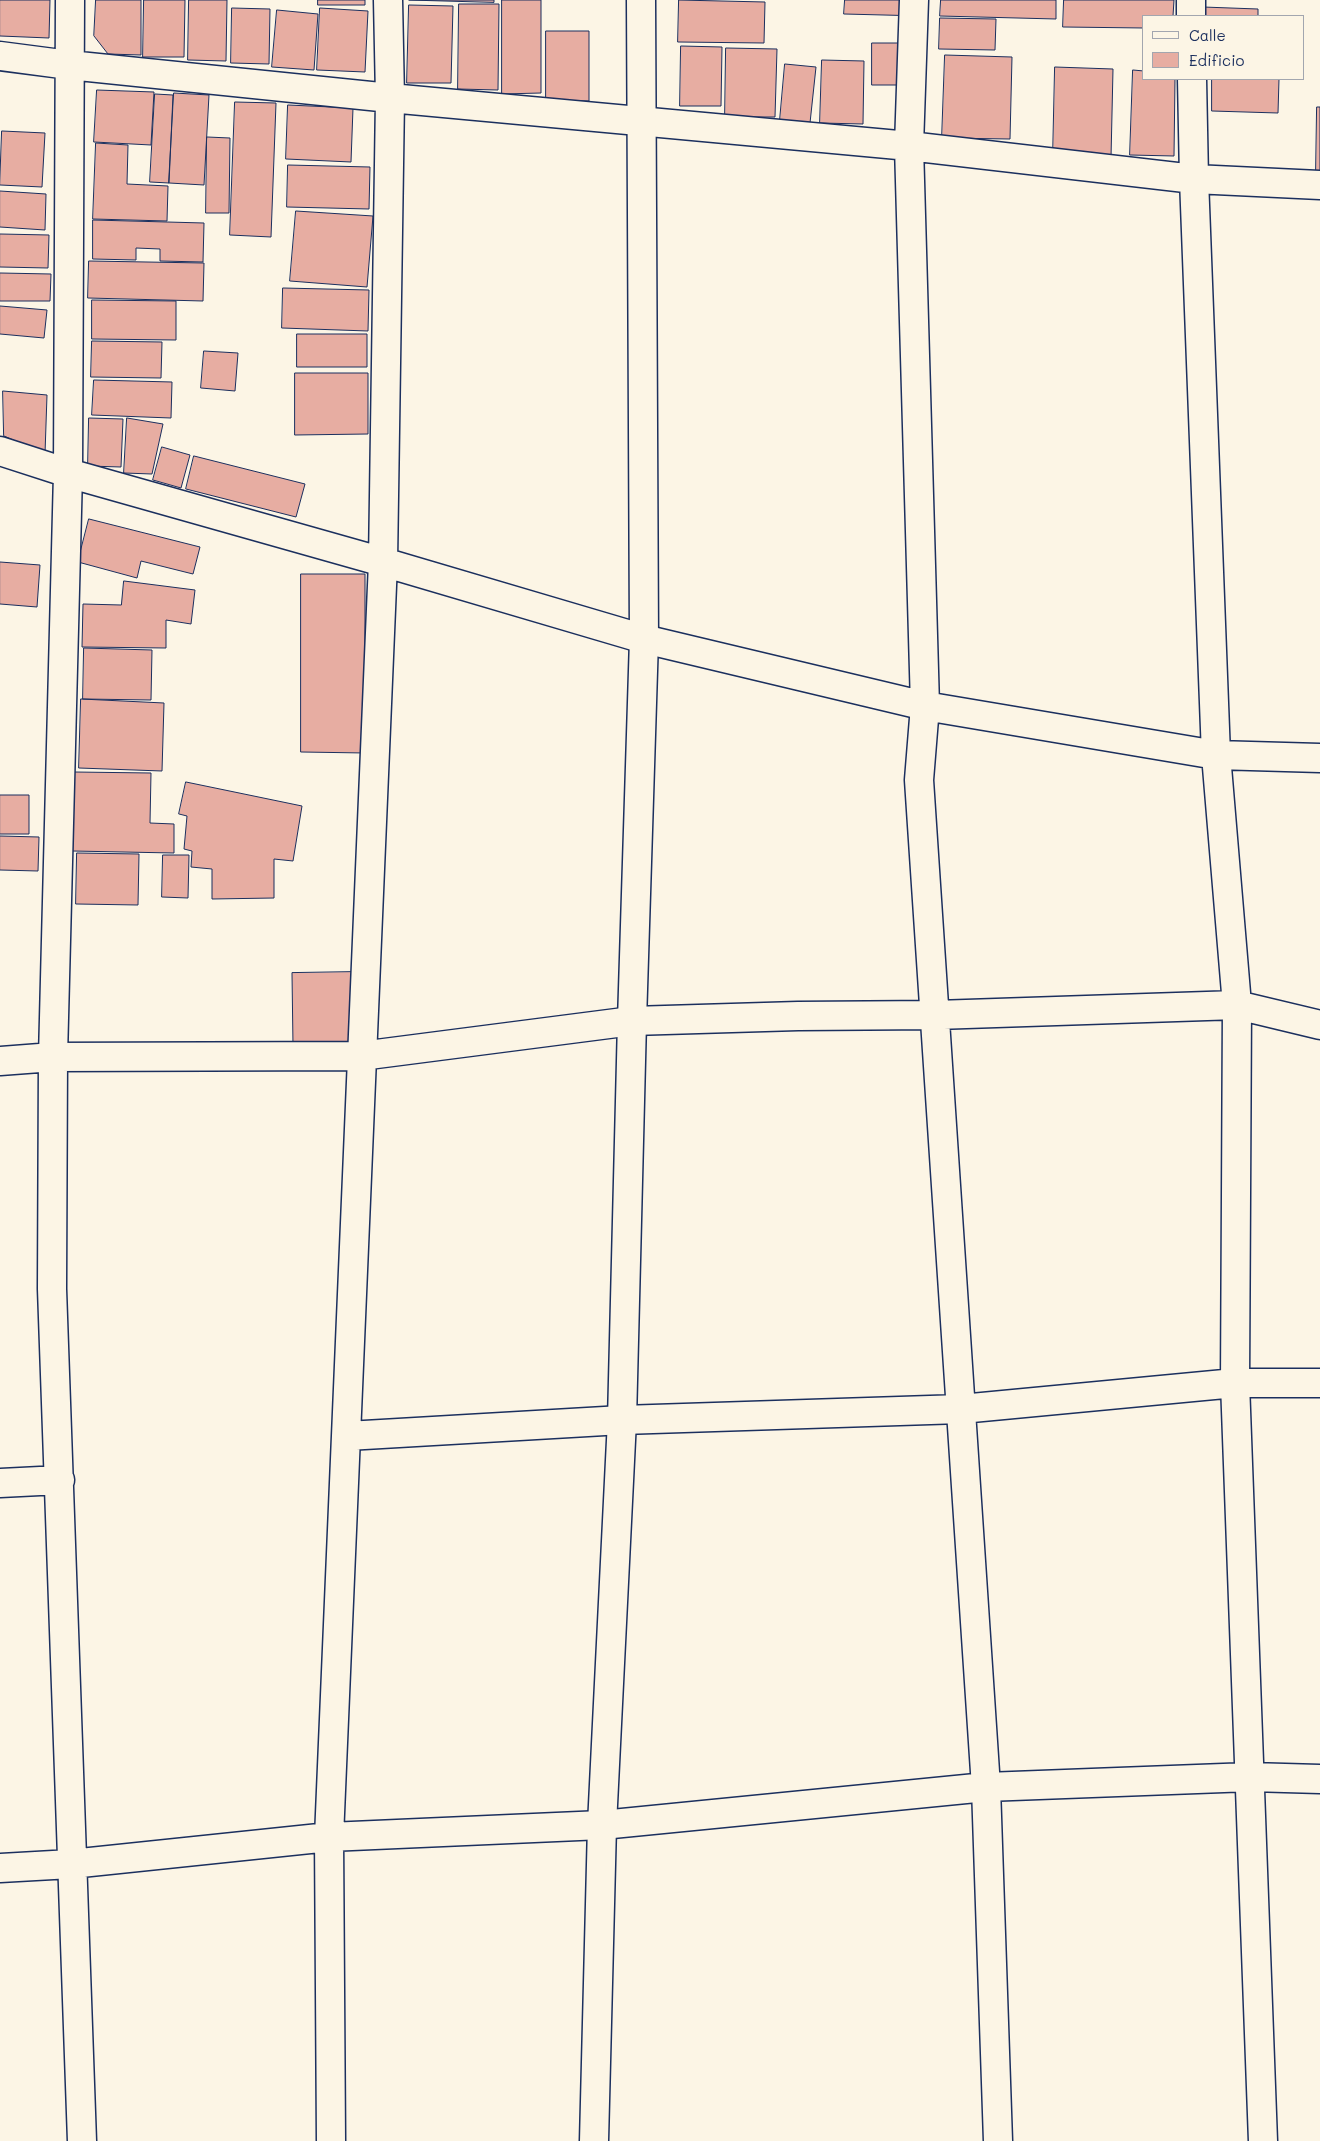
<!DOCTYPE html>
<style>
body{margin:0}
#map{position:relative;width:1320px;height:2141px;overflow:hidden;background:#fcf5e5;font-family:Mali,sans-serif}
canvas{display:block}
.legend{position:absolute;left:1142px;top:15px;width:162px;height:65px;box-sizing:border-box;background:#fcf5e5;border:1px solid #a2a6af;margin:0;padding:6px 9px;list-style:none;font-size:15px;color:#1b2f5e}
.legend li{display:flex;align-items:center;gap:10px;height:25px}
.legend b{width:25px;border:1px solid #a2a6af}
</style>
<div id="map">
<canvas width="1320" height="2141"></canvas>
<ul class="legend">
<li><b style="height:6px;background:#fcf5e5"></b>Calle</li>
<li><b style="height:14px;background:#e7ada2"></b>Edificio</li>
</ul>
</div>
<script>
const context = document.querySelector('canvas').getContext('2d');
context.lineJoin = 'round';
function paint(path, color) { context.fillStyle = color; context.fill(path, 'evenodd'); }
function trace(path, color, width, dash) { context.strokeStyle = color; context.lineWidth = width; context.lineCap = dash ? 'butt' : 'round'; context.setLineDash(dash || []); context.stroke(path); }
const building = new Path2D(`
 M0,0H50L49,38L0,36Z
 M96,0H141V55L108,54L94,36Z
 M144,0H185L184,57H143Z
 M189,0H227L226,61L188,60Z
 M318,0H365V5H318Z
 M409,0H494V2Z
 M502,0H541V93L502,94Z
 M679,0L765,2L764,43L678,42Z
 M845,0H923V16L844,14Z
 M941,0H1056V19L940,16Z
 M1064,0H1174L1173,16H1144V28L1063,27Z
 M459,4H499L498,90L458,89Z
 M409,5L453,6L451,83H407Z
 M1203,7L1258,9V16H1203Z
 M232,8L270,9L269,64L231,63Z
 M320,8L368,11L365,72L317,70Z
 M277,10L318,14L314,70L272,67Z
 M940,18L996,19L995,50L939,49Z
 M546,31H589V101L546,100Z
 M872,43H901L902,85H872Z
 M681,46L722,47L721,106H680Z
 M726,48L777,49L775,117H725Z
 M945,55L1012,57L1010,139L942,138Z
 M822,60L864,61L863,124L820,123Z
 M785,64L816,67L810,123L780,120Z
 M1055,67L1113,69L1111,158L1053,156Z
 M1133,70L1144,71V79H1175L1174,156L1130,155Z
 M1212,79H1279L1278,113L1212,111Z
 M97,90L154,92L151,145L94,142Z
 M174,93L209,95L204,185L169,183Z
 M155,94L173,95L169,183L150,182Z
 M235,102L276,103L271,237L230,235Z
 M288,105L353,108L351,162L286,159Z
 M1317,107H1320V171H1316Z
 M2,131L45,133L42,187L0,185Z
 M207,137L230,138L229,213H206Z
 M96,143L128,145L127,184L168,186L167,221L93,219Z
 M288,165L370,167L369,209L287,207Z
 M0,191L46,194L45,230L0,227Z
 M296,211L373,216L367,287L290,281Z
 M93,220L204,223L203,262L160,261V249L136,248V260L93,259Z
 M0,234L49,235L48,268L0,267Z
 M89,261L204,263L203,301L88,298Z
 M0,273L51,274L50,301H0Z
 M283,288L369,290L368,331L282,328Z
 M92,300L176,301V340L92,339Z
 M0,306L47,310L44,338L0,334Z
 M297,334H367V367H297Z
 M92,341L162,342L161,378L91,377Z
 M204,351L238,353L235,391L201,388Z
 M295,373H368V434L295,435Z
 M94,380L172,382L171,418L92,415Z
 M3,391L47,395L45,454L4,436Z
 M89,418L123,419L121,467L88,466Z
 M127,418L163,424L152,474L124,473Z
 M162,447L190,455L181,488L153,480Z
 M194,456L305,484L296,517L186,489Z
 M89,519L200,547L193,574L141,561L137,578L78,562Z
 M0,562L40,565L37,607L0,604Z
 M301,574H365V753L301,752Z
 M124,581L195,590L191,624L166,620V648L82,647L83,604L121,605Z
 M84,648L152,650L151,700L83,699Z
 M81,699L164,703L162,771L79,768Z
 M74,772L151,773L150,823L174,824V853L72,851Z
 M186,782L302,806L293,861L274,859V898L212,899V869L191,867L192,851L184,849L187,816L179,814Z
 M0,795H29V834H0Z
 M0,836L39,837L38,871L0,870Z
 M77,853L139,854L138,905L76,904Z
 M163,855H189L188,898L162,897Z
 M354,972L355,1045L293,1046L292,973Z`);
paint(building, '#e7ada2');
trace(building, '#1b2f5e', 1);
const minor = new Path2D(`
 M70,0L68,473L53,1057L52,1289L82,2141
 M914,0L909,146L925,706L919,780L986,1787L998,2141
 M1191,0V16
 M0,56L69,65L390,98L909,146L1194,179L1320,185
 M1192,79L1194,179L1216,755L1237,1005L1235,1383L1263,2141
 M0,451L68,473L383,562L644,639L925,706L1216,755L1320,758
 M0,1061L53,1057L361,1056L632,1021L798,1016L936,1015L1237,1005L1320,1025
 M347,1436L622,1420L961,1409L1235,1383H1320
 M0,1483L60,1480
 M0,1868L71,1864L329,1837L602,1825L986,1787L1250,1777L1320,1779
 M331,2141L329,1837L383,562L390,98L388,0`);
const tertiary = new Path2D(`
 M594,2141L602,1825L622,1420L632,1021L644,639L641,0`);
trace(minor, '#1b2f5e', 31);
trace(tertiary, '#1b2f5e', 31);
trace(minor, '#fcf5e5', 28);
trace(tertiary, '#fcf5e5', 28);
</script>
